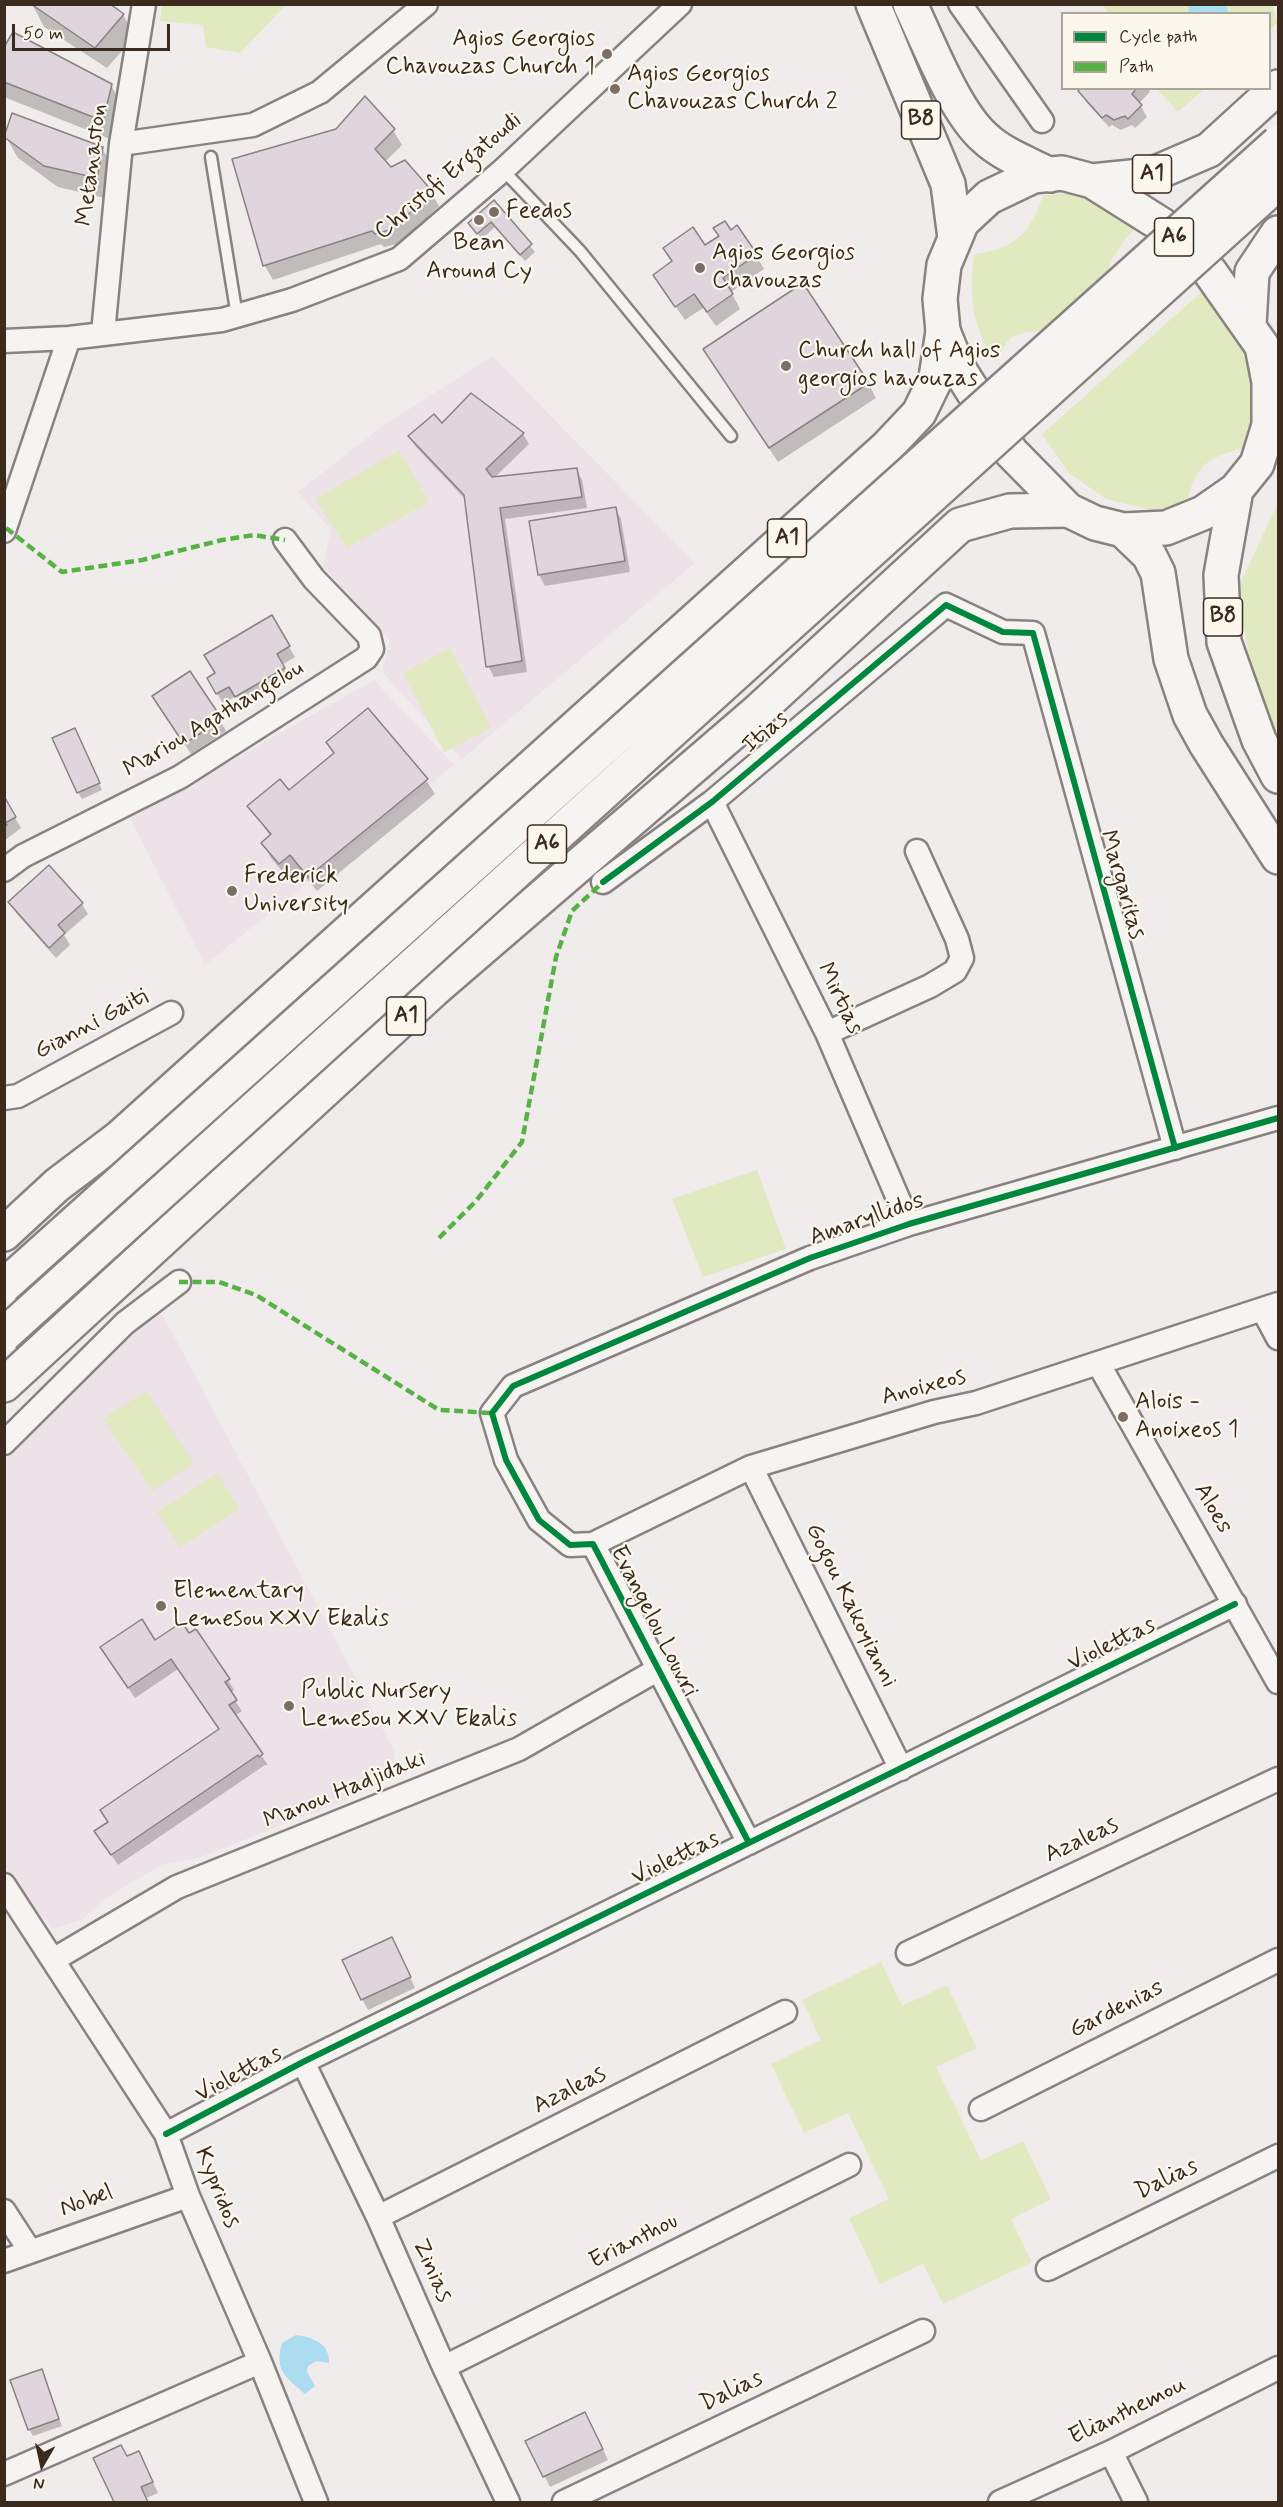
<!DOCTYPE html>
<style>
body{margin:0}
#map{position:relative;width:1283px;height:2507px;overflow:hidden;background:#f1ecec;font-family:Mynerve,sans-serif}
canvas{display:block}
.frame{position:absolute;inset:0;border:6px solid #3b2a1e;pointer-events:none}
.legend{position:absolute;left:1061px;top:12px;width:210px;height:78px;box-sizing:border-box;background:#fbf7ec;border:2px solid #aea59a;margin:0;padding:8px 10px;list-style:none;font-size:18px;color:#3b2a1e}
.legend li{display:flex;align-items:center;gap:12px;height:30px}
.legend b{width:30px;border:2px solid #aea59a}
.north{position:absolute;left:12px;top:2435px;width:60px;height:60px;-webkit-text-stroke:4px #fbf7ec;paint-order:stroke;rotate:189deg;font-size:16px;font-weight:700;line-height:24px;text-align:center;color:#3b2a1e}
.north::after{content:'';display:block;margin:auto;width:21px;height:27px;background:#3b2a1e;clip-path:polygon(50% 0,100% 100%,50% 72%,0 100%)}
.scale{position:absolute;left:12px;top:24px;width:158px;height:27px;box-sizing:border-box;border:3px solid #3b2a1e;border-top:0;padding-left:8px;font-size:18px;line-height:21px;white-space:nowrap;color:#3b2a1e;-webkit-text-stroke:4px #fbf7ec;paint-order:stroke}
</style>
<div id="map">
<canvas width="1283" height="2507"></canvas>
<div class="frame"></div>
<ul class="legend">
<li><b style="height:8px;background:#00873e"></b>Cycle path</li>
<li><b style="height:8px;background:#57b245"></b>Path</li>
</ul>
<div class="north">N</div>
<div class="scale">50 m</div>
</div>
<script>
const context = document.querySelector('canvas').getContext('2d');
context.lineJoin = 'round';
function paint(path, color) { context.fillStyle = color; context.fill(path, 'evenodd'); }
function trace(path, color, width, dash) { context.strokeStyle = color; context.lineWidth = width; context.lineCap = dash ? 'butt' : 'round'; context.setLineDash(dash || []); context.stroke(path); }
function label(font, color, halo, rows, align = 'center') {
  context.font = font + ' Mynerve,sans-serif'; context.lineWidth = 4.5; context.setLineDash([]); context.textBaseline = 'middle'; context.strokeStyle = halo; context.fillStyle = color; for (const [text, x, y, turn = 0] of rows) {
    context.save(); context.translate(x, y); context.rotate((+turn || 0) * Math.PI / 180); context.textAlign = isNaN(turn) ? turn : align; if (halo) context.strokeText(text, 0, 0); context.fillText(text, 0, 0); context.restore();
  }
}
paint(new Path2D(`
 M492,356L695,563L462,759L382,672L390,640L323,566L331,530L298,492L380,428Z
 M374,680L454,765L205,965L130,818Z
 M158,1306L395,1752L391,1778L355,1796L199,1858L161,1865L106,1898L83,1919L53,1929L30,1904L5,1866V1459Z`), '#eee2e9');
paint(new Path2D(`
 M162,5V4L286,5L240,53L206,47L203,25L160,21Z
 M1104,5H1273L1277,23L1270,30V14L1107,13Z
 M1157,89H1204L1178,112Z
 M1075,193L1093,196L1142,222L1126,238L1112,259L1107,280L1046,331L1026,332L1010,338L995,360C972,330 969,291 974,254C1015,249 1031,233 1043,195Z
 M1206,288L1259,364L1253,446C1211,456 1195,461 1186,507L1153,510L1106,499L1069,473L1042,434Z
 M399,450L429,502L347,548L315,499Z
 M1278,503V734L1266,714L1249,655L1237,590Z
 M450,648L491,728L444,752L403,673Z
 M757,1170L786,1249L703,1277L672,1199Z
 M146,1391L194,1463L152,1491L103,1419Z
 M217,1473L240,1509L180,1547L157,1512Z
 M881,1962L902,2006L947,1985L977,2048L936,2067L981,2160L1023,2141L1051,2199L1011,2219L1032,2262L943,2304L923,2264L880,2284L849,2218L889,2199L848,2113L804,2133L771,2064L821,2040L802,2000Z`), '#e0e9c0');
paint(new Path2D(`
 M296,2335C312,2337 330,2343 329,2363L317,2361L308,2366L307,2372L315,2386L305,2394C286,2377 274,2371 282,2343Z`), '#acdcf0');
paint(new Path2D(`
 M32,4L123,15L135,36L107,68L44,27Z
 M4,50L111,85L123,107L115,141L4,97Z
 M1083,88H1148L1150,92L1139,103L1147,117L1135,128L1132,125L1121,130L1112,125L1109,127L1086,102L1080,91Z
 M393,130L402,145L385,162L391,169L431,192L439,206L401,243L384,247L381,244L273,280L265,266L234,160Z
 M6,137L102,148L114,170L109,199L58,187L18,158Z
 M494,202L535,252L525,261L495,227L482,239L469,223Z
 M730,232L756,255L764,269L731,292L740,309L716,326L703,308L685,320L663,289L705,247Z
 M713,364L868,383L876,398L778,462Z
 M442,426L523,434L529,444L494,478L576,469L582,480L587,508L505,519L527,672L494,677L488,666L466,500L416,447L410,437Z
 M615,508L621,519L630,572L545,586L539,575L530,522Z
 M271,617L295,657L282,665L290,679L242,707L236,696L223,704L209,679L217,674Z
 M160,707L220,720L226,731L191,754Z
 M79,736L102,790L82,799L78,792Z
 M328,743L426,780L435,794L317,891L299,869L288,878L271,858L263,843L271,837L249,806L289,792L334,755Z
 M4,799L21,828L4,841Z
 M10,902L82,904L88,914L64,935L70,945L56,958L16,913Z
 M155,1642L228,1680L234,1690L230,1693L242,1711L235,1716L268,1765H265L118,1865L103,1842L220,1730L178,1669L135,1698L108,1658Z
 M398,1950L415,1988L368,2010L362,1999Z
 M41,2371L62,2426L33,2436L29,2429Z
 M591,2424L608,2460L550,2487L527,2441Z
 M127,2458L144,2463L158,2493L146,2498L147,2502H115L95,2459Z`), '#0003');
trace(new Path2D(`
 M1207,4L1209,14`), '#acdcf0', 38);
const building = new Path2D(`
 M31,4H110L124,14L95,48Z
 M13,32L112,84L103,121L4,82V47Z
 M1081,88H1137L1132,94L1142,105L1128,119L1125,116L1114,120L1106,115L1102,118L1078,91Z
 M365,96L395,129L375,149L391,167L405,160L432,191L393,229L375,234L372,231L263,266L232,159L336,129Z
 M12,113L103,147L97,178L44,166L4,137Z
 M494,200L532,244L520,255L491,222L477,234L468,223Z
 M725,221L731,230L737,225L757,254L723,278L733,294L707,312L694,294L675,307L653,275L672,261L663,248L693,227L705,245L719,236L713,228Z
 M803,283L869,383L769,448L703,349Z
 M471,393L524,433L486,469L492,477L577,468L582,497L500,508L522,661L486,667L464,495L408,436L434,414L442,423Z
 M616,507L625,561L538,575L529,521Z
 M272,615L290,646L277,654L285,668L235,697L229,687L216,694L207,678L215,673L204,655Z
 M190,671L222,719L184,744L152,696Z
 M368,708L428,779L308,877L290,855L279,864L261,843L271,834L247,806L280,779L289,790L334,753L326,742Z
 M75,728L100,783L77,793L52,738Z
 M4,796L16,817L5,823L7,825L4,827Z
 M49,865L83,903L58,925L65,933L49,948L8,902Z
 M142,1619L155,1640L182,1622L189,1633L196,1629L230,1679L225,1682L237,1700L229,1705L263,1754L259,1757L258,1755L111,1855L94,1831L108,1822L100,1810L219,1729L171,1659L128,1688L100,1647Z
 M392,1937L411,1977L361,2000L342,1960Z
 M42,2369L59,2419L28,2430L10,2380Z
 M585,2412L603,2449L543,2477L525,2441Z
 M121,2445L127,2456L139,2451L153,2482L141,2487L148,2502H114L93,2458Z`);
paint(building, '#dfd5dd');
trace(building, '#888280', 1.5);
const lane = new Path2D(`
 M211,157L237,316
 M503,170L580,251L731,436`);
const street = new Path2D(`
 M960,4L1042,121
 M121,144L253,125L320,92L426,4
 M103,333L121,144L144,4
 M4,341L69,338L222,320L292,300L399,259L503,170L680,4
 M4,531L69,338
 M712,802L827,1033L909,1224
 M4,870L23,856L180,777L366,658L372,649L369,636L314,579L285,540
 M603,882L712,802L946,605L1003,632L1033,633L1175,1148
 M827,1033L930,986L955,971L962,958L957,939L917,851
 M4,1098L18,1096L171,1013
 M1263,1310L1278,1338
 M1098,1363L1278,1682
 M4,1443L125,1323L179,1282
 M751,1467L901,1769
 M593,1544L751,1467L934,1412L976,1403L1278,1304
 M749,1843L593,1544L570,1545L539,1520L506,1460L492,1413L513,1386L810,1258L909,1224L1278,1118
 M4,1885L166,2134L188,2196L260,2362L316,2502
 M908,1953L1278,1779
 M53,1960L177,1887L519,1749L657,1670
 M303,2062L378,2217L444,2367L508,2502
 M981,2109L1278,1960
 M166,2134L303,2062L1235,1604
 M4,2211L30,2251
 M378,2217L785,2012
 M4,2261L188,2196
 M1048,2269L1278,2156
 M444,2367L849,2165
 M1111,2452L1136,2502
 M4,2474L260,2362
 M564,2502L923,2331
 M1000,2502L1111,2452L1278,2368`);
const primary = new Path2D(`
 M873,4L948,184L955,238
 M910,4C928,42 955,112 985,138C1003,155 1029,164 1050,175
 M1062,173L1092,181L1162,225L1210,272L1262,346L1269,382V425L1257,464L1236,490L1203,513L1166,528L1123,530L1095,523L1068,510L1011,452L957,366L943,331L940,299L944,265L962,222L989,197L1033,176Z
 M1092,181L1151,175L1209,150L1278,87
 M1249,325L1252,272L1278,233
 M1236,490L1221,575L1224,642L1259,740L1278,776
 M1123,530L1149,555L1158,573L1171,659L1190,715L1206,744L1278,857`);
const highway = new Path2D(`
 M4,1234L57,1185L119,1138L886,448L919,413L936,378L943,331
 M4,1385L436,988L758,711L960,525L1010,511L1068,510`);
trace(lane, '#888280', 15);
trace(street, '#888280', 27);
trace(primary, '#888280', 38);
trace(highway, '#888280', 38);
trace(lane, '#f5f4f0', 10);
trace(street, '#f5f4f0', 22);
trace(primary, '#f5f4f0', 33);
trace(highway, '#f5f4f0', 33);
const highwayBridge = new Path2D(`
 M4,1286L1278,143
 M4,1335L1278,183`);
trace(highwayBridge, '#888280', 38, []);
trace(highwayBridge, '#f5f4f0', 33);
trace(new Path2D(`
 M6,528L62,572L142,560L222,540L254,535L285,540
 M439,1238L476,1201L522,1142L556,957L572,911L603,882
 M179,1282H219L256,1295L439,1410L492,1413`), '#57b245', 4.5, [9, 4.5]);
trace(new Path2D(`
 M603,882L712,802L946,605L1003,632L1033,633L1175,1148
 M749,1843L593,1544L570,1545L539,1520L506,1460L492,1413L513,1386L810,1258L909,1224L1278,1118
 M166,2134L303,2062L1235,1604`), '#00873e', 6);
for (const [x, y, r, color] of [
 [607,54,6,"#7b6e66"],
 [615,89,6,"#7b6e66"],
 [494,212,6,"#7b6e66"],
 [479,220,6,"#7b6e66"],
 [700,268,6,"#7b6e66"],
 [786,366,6,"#7b6e66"],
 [232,891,6,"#7b6e66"],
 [1123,1417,6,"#7b6e66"],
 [161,1606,6,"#7b6e66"],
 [289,1706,6,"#7b6e66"]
]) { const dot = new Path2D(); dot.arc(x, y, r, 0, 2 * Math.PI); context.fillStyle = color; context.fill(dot); trace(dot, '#fbf7ec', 2); }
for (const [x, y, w] of [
 [921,120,39],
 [1152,174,39],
 [1174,237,39],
 [787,538,39],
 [1223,617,39],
 [547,844,39],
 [406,1016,39]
]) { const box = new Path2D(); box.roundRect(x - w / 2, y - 19, w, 38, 4.5); context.fillStyle = '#fbf7ec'; context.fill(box); trace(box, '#3b2a1e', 1.5); }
label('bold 22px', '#3b2a1e', null, [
 ["B8",921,120],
 ["A1",1152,174],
 ["A6",1174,237],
 ["A1",787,538],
 ["B8",1223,617],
 ["A6",547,844],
 ["A1",406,1016]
]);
label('24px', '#3b2a1e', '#fbf7ec', [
 ["Agios Georgios",595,40,"right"],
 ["Chavouzas Church 1",595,68,"right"],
 ["Agios Georgios",627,75],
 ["Chavouzas Church 2",627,103],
 ["Feedos",506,212],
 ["Bean",479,244,"center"],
 ["Around Cy",479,272,"center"],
 ["Agios Georgios",712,254],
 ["Chavouzas",712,282],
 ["Church hall of Agios",798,352],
 ["georgios havouzas",798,380],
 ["Frederick",244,877],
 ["University",244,905],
 ["Alois -",1135,1403],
 ["Anoixeos 1",1135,1431],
 ["Elementary",173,1592],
 ["Lemesou XXV Ekalis",173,1620],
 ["Public Nursery",301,1692],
 ["Lemesou XXV Ekalis",301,1720]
], 'left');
label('24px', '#3b2a1e', '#fbf7ec', [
 ["Metanaston",93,165,-83],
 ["Christofi Ergatoudi",449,177,-40],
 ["Mariou Agathangelou",214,720,-31],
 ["Itias",766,733,-40],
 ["Margaritas",1121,885,74],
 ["Mirtias",839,999,64],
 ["Gianni Gaiti",92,1025,-28],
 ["Amaryllidos",867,1220,-19],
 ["Anoixeos",924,1388,-15],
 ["Aloes",1212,1509,60],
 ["Gogou Kakoyianni",850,1606,64],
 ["Evangelou Louvri",653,1622,63],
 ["Violettas",1112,1645,-26],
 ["Manou Hadjidaki",345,1791,-22],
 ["Azaleas",1082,1841,-25],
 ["Violettas",676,1859,-26],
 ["Gardenias",1117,2010,-27],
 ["Violettas",239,2075,-28],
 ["Azaleas",570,2091,-27],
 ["Dalias",1167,2180,-26],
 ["Kypridos",216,2188,68],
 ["Nobel",87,2202,-19],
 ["Erianthou",634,2242,-27],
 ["Zinias",431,2271,66],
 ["Dalias",732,2392,-26],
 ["Elianthemou",1128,2412,-26]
]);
</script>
